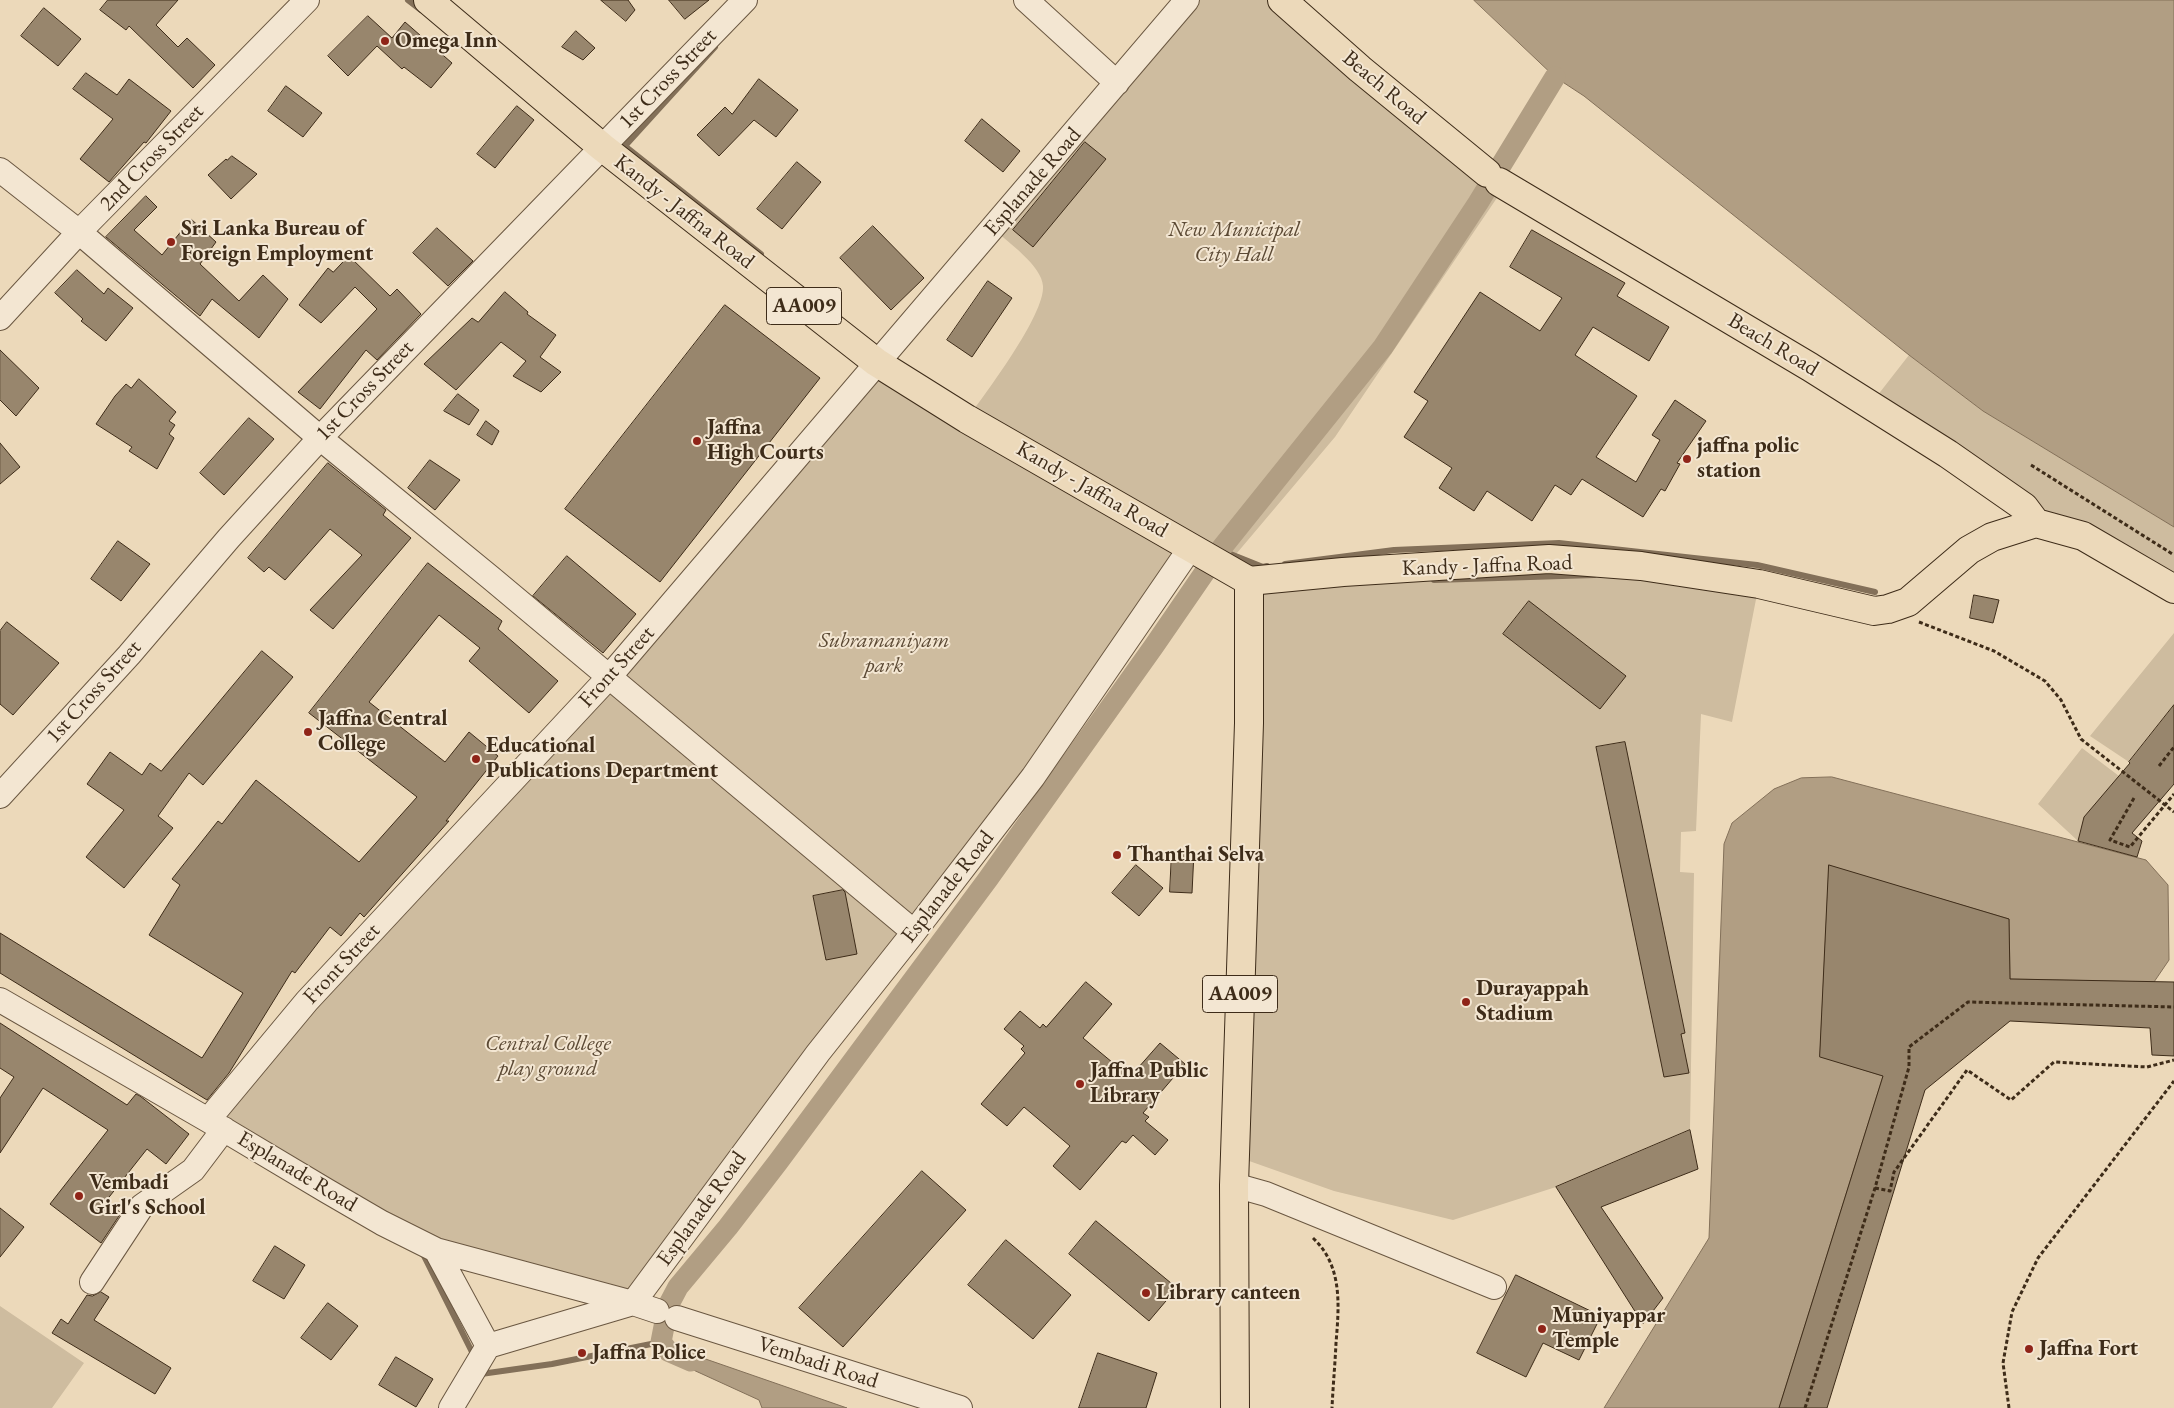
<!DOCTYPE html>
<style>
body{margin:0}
canvas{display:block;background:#ecd9ba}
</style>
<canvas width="2174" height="1408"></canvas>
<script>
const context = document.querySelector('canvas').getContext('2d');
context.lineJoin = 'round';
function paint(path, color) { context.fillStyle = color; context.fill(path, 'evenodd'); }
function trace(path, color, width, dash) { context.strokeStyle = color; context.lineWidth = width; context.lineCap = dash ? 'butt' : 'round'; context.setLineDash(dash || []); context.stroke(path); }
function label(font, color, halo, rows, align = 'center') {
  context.font = font + ' "EB Garamond",serif'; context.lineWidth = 4; context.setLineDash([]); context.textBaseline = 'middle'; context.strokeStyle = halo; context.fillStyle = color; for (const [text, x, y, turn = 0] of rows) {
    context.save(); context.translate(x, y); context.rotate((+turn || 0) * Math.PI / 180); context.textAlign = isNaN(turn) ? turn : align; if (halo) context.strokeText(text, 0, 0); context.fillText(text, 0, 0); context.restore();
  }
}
paint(new Path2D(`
 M1187,0H1282L1505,186L1335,437L1226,566L1191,547L633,1303L436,1250L208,1120L876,362L967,419C985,394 1045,315 1043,286C1042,266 1008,242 993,229Z
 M1909,355L1983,411L2174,527V589L1870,405Z
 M1549,559L1759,584L1732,722L1701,714L1696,831L1681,832L1680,872L1694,873L1690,1130L1556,1187L1453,1220L1334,1191L1235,1156L1249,581Z
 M2174,633V705L2129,762L2090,736Z
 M2082,748L2119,776L2078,841L2038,804Z
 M0,1306L84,1363L52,1408H0Z`), '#cebc9f');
const water = new Path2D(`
 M1474,0H2174V527L1983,411L1909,355L1584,96L1555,77Z
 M1832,777L2146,860L2168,885L2169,960L2154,982L2010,979L2009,919L1829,866L1820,1056L1883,1076L1779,1408H1604L1709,1238L1724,844L1732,823L1774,789L1801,778Z
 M694,1355L847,1408H762L759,1400L689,1368Z`);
paint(water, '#b19e83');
trace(water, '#837059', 1);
trace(new Path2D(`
 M408,0L421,10
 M715,47L625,146L761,254
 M1223,551L1263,567L1267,566
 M1285,564L1394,550L1559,543L1757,565L1875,592
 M1434,580L1594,575
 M422,1252L475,1358
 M481,1374L552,1364L661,1342`), '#837059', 6);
trace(new Path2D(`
 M691,1361L668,1351L661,1342L668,1306L678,1287L728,1227L778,1162L988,879L1154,646L1220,550L1383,347L1478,203L1555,77`), '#b19e83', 21);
const building = new Path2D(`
 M108,0H178L156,25L178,47L187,38L215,65L193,88L129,26L126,30L100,10Z
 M601,0H628L635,10L626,21Z
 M669,0H709L685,19Z
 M44,8L81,39L58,66L21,36Z
 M368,16L392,38L405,22L452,63L431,88L404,67L402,69L377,46L348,76L328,56Z
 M576,31L595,48L583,60L562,47Z
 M86,73L117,95L129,79L171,111L146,143L144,142L109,182L80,159L113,119L73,89Z
 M759,79L798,110L776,137L754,120L719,156L697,135L725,107L732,114Z
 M286,86L322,113L303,137L268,111Z
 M517,106L534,120L495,168L477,154Z
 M982,119L1020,151L1003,172L965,141Z
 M1085,142L1106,159L1033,247L1013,230Z
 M232,156L257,174L231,199L208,175L226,159L227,160Z
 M797,162L821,182L782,229L757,209Z
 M146,196L157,207L134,230L162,255L191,219L216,242L200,264L239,301L263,275L288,299L259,338L212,299L200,316L106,237Z
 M873,226L924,278L891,310L840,258Z
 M437,228L473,261L448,286L413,253Z
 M1532,230L1625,283L1617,296L1669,327L1649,361L1593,327L1575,355L1637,396L1596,457L1636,482L1660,440L1652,435L1675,400L1706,421L1677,463L1680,464L1665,491L1661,489L1643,517L1582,479L1571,495L1555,485L1532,521L1487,491L1474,511L1439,488L1452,468L1404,437L1428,401L1414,392L1480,292L1540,331L1562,298L1510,267Z
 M349,256L390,296L397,289L421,314L377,360L366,350L320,409L298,392L377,309L355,287L321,323L299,305L328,268L333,272Z
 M77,270L104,294L108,288L133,308L106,341L81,321L83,319L55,293Z
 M988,281L1012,298L972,357L947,340Z
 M505,292L528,312L527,314L556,335L540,357L561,372L541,392L513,376L526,361L501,342L456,390L424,364L472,318L478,322Z
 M725,305L820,378L660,582L565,509Z
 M0,350L39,388L16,416L0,400Z
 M139,379L176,412L169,421L175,425L169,434L174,438L157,469L129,451L132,447L96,424L115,396L126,384L131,388Z
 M458,394L479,410L469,425L444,411Z
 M249,418L274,439L224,495L200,473Z
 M486,421L499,431L492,445L477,435Z
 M0,443L20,467L0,484Z
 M430,460L460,480L435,510L408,488Z
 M328,463L386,510L383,515L411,538L333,629L310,610L362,555L330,529L285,580L269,567L264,572L248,558Z
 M118,541L150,564L121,601L91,579Z
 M567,556L636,614L603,653L533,596Z
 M428,563L502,621L498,629L558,681L529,713L469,661L480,648L439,615L369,702L445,762L469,732L498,756L446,821H449L364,917L360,913L341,936L330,927L295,973L292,971L229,1073L207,1100L0,973V933L202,1058L243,993L149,935L180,885L172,879L218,821L222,824L256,780L359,862L417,797L309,713Z
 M1974,595L1999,600L1993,623L1970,618Z
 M1529,601L1626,676L1600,709L1503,634Z
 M7,622L59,663L13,715L0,704V631Z
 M262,651L293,677L203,785L189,773L158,816L173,828L124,888L86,857L124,810L87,784L110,752L142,775L150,763L161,771Z
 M2174,705V784L2132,833L2142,841L2137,857L2078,841L2084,817L2130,763L2129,762Z
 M1625,742L1685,1033L1681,1034L1689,1073L1664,1077L1596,747Z
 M1172,851L1194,852L1192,893L1170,892Z
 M1136,865L1163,888L1139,916L1112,893Z
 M1829,865L2009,919L2010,979L2174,982V1056L2152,1055L2150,1028L2010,1021L1925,1090L1827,1408H1779L1883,1076L1820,1057Z
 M843,890L845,892L857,954L826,960L813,896Z
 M1086,982L1112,1004L1083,1038L1130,1077L1160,1043L1185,1064L1143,1113L1149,1117L1145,1121L1168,1140L1155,1155L1133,1135L1126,1143L1122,1141L1080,1190L1053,1166L1070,1146L1024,1107L1007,1126L981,1104L1025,1053L1021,1049L1024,1046L1004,1029L1020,1011L1040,1028L1043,1024L1046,1027Z
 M0,1023L127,1105L136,1094L140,1096L189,1134L166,1164L147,1149L106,1201L121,1213L101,1243L50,1204L108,1130L43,1088L0,1153V1098L14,1077L0,1068Z
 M1690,1130L1698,1169L1601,1207L1663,1298L1643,1324L1556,1187Z
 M922,1171L966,1210L843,1347L799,1308Z
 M0,1208L24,1227L0,1257Z
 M1096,1221L1177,1288L1149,1321L1069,1254Z
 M1006,1240L1071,1295L1033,1339L968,1285Z
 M275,1246L305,1265L284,1299L253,1281Z
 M1516,1275L1601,1316L1579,1360L1543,1343L1526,1377L1477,1353Z
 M101,1292L109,1297L94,1320L171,1368L155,1394L52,1333L61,1319L68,1324L87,1295L92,1296Z
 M328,1303L358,1326L331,1360L301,1338Z
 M1098,1353L1157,1373L1146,1408H1079Z
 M396,1357L433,1379L416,1407L379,1385Z`);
paint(building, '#98866d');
trace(building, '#3e2c19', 1);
const minor = new Path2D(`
 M1026,0L1117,83
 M0,170L79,232L320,438L491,578L914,932
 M0,318L79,232L307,0
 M0,796L129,655L229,538L320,438L745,0
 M0,1000L208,1120L327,1191L382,1223L436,1250L633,1303L818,1053L914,932L1033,777L1191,547
 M208,1120L307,1001L609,677L1187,0
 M1234,1185L1266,1194L1494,1287
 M436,1250L488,1346
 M92,1282L142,1206L193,1170L224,1129
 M677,1318L960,1408
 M451,1408L488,1346L633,1303L657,1311`);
const major = new Path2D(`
 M1282,0L1360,69L1487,173
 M1499,182L1810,367L1948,454L2024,507L2036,523
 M1249,581L1343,572L1549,559L1641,566L1759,584L1874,611L1888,609L1908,602L1969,550L1992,537L2036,523L2083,536L2174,589`);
const highway = new Path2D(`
 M428,0L602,147L876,362L967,419L1249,581V723L1234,1185L1235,1408`);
trace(minor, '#6a5741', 26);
trace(major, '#3e2c19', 30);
trace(highway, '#3e2c19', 30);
trace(new Path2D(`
 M2031,465L2174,555
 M1919,622L1994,651L2045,681L2061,700L2081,739L2174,812
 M2159,766L2174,747
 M2134,798L2110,840L2130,847L2174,794
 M1875,1188L1890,1191L1894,1172L1967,1070L2011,1100L2054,1062L2147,1067L2174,1060
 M1313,1238C1343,1266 1339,1306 1336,1343C1335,1365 1333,1386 1332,1408
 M1805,1408L1875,1188L1909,1067V1047L1968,1002L2174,1007
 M2009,1408L2003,1363L2012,1312L2038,1258L2174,1081`), '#3e2c19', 3, [4, 2.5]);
trace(minor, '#f3e6d2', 24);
trace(major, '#ecd9ba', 28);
trace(highway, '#ecd9ba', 28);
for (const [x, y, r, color] of [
 [385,41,5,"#8f2418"],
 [171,242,5,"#8f2418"],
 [697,441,5,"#8f2418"],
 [1687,459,5,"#8f2418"],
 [308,732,5,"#8f2418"],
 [476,759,5,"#8f2418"],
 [1117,855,5,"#8f2418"],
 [1466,1002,5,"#8f2418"],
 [1080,1084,5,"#8f2418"],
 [79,1196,5,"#8f2418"],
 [1146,1293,5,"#8f2418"],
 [1542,1329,5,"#8f2418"],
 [2029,1349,5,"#8f2418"],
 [582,1353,5,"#8f2418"]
]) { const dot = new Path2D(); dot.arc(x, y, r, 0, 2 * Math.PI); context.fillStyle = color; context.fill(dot); trace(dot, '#f3e6d2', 2); }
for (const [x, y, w] of [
 [804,306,75],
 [1240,994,75]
]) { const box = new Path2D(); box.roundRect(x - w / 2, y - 18.5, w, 37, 4); context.fillStyle = '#f3e6d2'; context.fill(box); trace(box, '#3e2c19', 1); }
label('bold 21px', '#3e2c19', null, [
 ["AA009",804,306],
 ["AA009",1240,994]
]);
label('bold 22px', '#3e2c19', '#f3e6d2', [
 ["Omega Inn",395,41],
 ["Sri Lanka Bureau of",181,229],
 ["Foreign Employment",181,254],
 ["Jaffna",707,428],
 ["High Courts",707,453],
 ["jaffna polic",1697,446],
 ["station",1697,471],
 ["Jaffna Central",318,719],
 ["College",318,744],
 ["Educational",486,746],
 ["Publications Department",486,771],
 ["Thanthai Selva",1127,855],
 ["Durayappah",1476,989],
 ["Stadium",1476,1014],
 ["Jaffna Public",1090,1071],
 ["Library",1090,1096],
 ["Vembadi",89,1183],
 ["Girl's School",89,1208],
 ["Library canteen",1156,1293],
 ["Muniyappar",1552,1316],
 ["Temple",1552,1341],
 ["Jaffna Fort",2039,1349],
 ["Jaffna Police",592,1353]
], 'left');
label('22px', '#3e2c19', '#f3e6d2', [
 ["1st Cross Street",668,79,-46],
 ["Beach Road",1384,88,40],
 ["2nd Cross Street",152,158,-46],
 ["Esplanade Road",1033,182,-49],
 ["Kandy - Jaffna Road",684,212,38],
 ["Beach Road",1773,345,31],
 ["1st Cross Street",365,391,-46],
 ["Kandy - Jaffna Road",1092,490,30],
 ["Kandy - Jaffna Road",1487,566,-2],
 ["Front Street",617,667,-48],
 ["1st Cross Street",94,692,-48],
 ["Esplanade Road",948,887,-52],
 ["Front Street",342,964,-47],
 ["Esplanade Road",297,1172,31],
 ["Esplanade Road",702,1209,-54],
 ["Vembadi Road",818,1363,18]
]);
label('italic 22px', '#5b4934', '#f3e6d2', [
 ["New Municipal",1234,230],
 ["City Hall",1234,255],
 ["Subramaniyam",884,641],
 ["park",884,666],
 ["Central College",548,1044],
 ["play ground",548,1069]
]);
</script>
